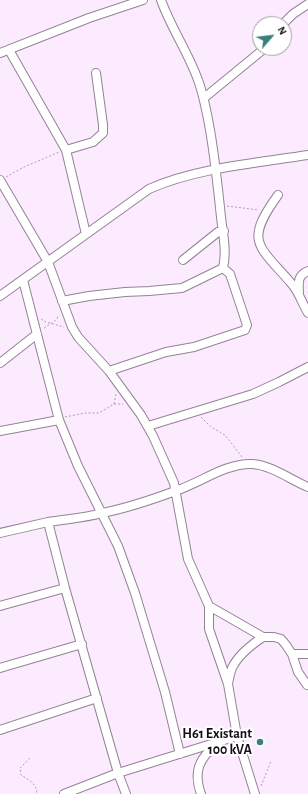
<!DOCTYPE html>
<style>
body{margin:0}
#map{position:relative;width:308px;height:794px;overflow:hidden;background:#fcebfe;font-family:"Alegreya Sans",sans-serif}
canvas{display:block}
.north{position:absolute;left:252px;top:16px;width:40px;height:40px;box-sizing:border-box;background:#fff;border:1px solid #a29fa2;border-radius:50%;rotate:62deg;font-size:11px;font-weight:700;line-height:16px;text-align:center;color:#160f17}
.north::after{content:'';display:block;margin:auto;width:14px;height:18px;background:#3a8078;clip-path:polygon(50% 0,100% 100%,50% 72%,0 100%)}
</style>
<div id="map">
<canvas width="308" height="794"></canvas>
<div class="north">N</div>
</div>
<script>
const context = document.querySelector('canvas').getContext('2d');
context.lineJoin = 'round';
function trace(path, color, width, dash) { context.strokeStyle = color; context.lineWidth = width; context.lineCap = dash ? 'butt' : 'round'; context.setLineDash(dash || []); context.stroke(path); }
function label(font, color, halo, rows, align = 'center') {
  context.font = font + ' "Alegreya Sans",sans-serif'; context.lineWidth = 4; context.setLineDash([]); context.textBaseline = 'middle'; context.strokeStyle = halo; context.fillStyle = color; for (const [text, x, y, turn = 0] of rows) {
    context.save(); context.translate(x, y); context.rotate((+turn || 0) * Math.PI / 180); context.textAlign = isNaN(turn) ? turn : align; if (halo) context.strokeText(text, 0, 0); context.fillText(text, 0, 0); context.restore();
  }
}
const minor = new Path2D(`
 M283,24L293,14L308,4
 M9,50L66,150L86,234
 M0,53L89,18L143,0
 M204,98L265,48
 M66,150L93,142L103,133V125L96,73
 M0,180L48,262L72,327L78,337L109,371L141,415L153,436L174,483L188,559L209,606V629L228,684L237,736L255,794
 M278,195C244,242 258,245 291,283C299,292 302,303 308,313
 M183,260L218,232L224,231
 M23,280L59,420L78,466L118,546L135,593L165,692L180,754
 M299,295C299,284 296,276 308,271
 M0,296L149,189C196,168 257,163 308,155
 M62,301L89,296L125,292L149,291L182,288L223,268C227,251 223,235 221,217C218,188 215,159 210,130C207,113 204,96 198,80C188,52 171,28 161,0
 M0,363L37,334
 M109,371L166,352L194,347L245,330L247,325L230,274L223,268
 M148,426L253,394L279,382L308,367
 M0,431L59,420
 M48,522C66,519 85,518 102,513C128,508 154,499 178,490C201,482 227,463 252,464C271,465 291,480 308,487
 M0,533L48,522L65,588L118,773L126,794
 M0,606L65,588
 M209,606L263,637H274L281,639L286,645L292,654L298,672L307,685
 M292,654H308
 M0,668L82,644
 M228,684C229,679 230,673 232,668C238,655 251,645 263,637
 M0,730L97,698
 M64,794L118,773L237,736
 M201,794C193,772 199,757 218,744`);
trace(minor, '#948296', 10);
trace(new Path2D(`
 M6,177L24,167L59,152
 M227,206L259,210
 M41,319L46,322L64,327
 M44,328L56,320L59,315
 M114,404L116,394
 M65,417L85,413H99L114,404H123
 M201,417L211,427L225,435L242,457
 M30,758L20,768L21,775C29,780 37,784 37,794
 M261,786L271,761`), '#ac9fae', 1, [2, 2]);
trace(minor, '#fff', 8);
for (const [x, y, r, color] of [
 [260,742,4,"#3a8078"]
]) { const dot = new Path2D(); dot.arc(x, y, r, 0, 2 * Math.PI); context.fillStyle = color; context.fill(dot); trace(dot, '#fff', 1.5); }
label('bold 14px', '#160f17', '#fff', [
 ["H61 Existant",252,734],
 ["100 kVA",252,750]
], 'right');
</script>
